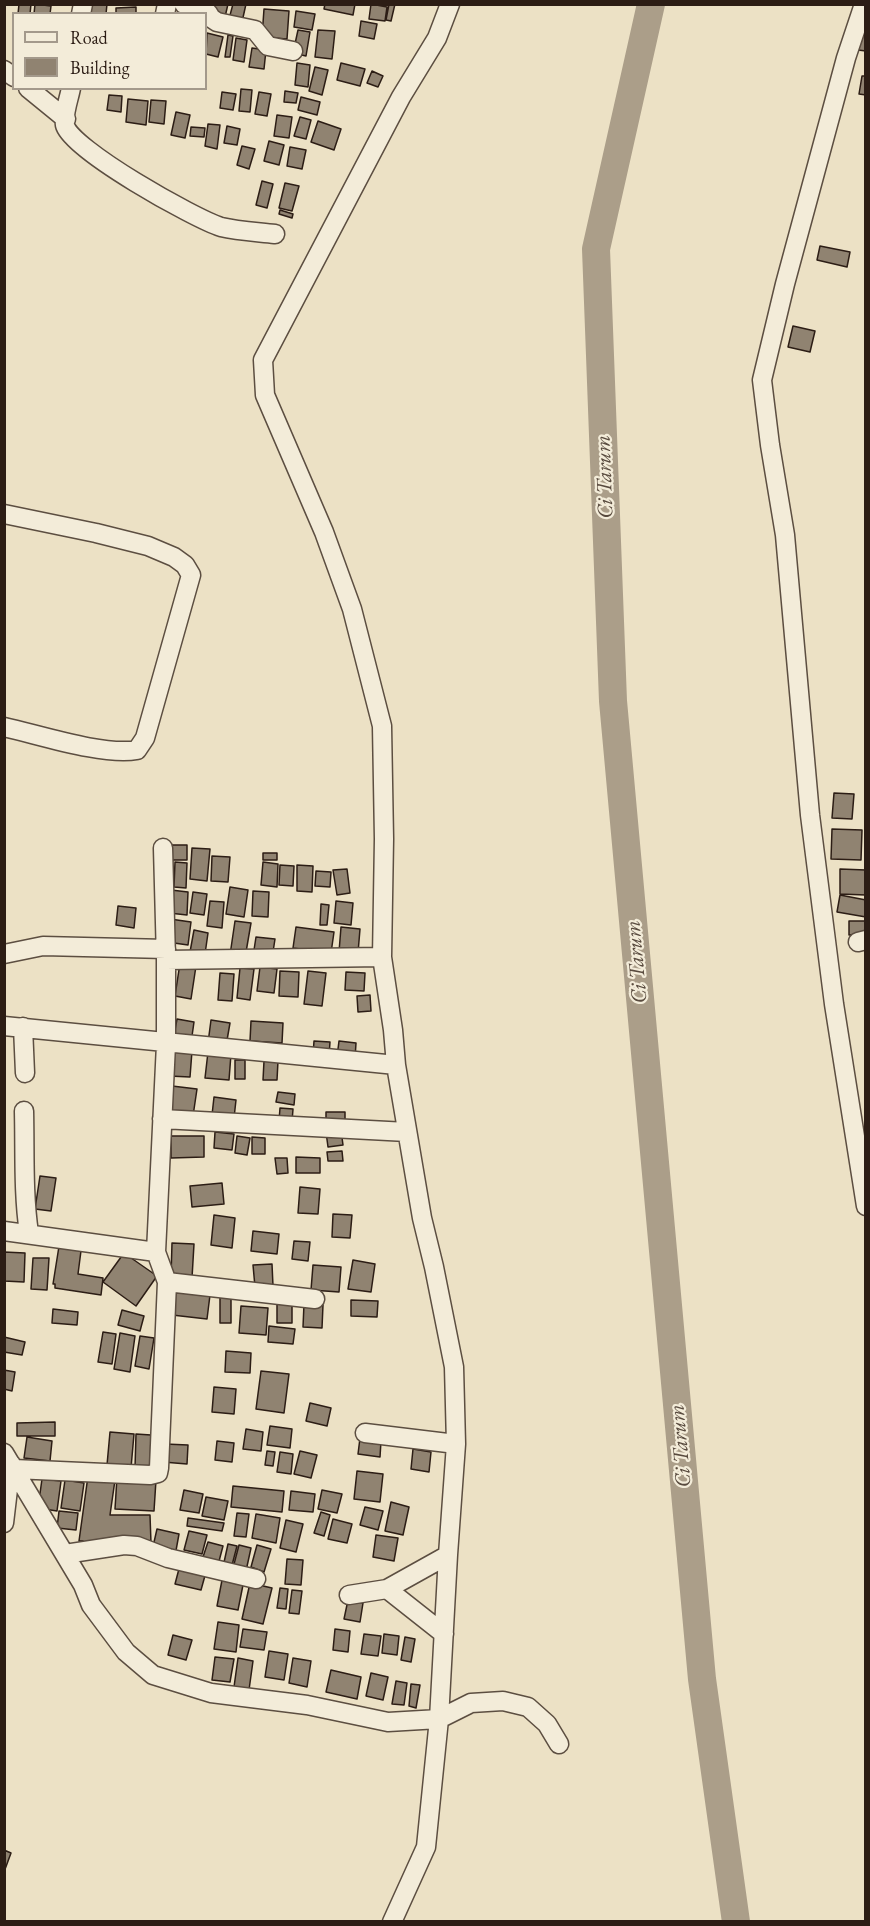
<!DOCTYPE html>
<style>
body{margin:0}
#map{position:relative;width:870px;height:1926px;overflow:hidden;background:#ece1c5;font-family:"EB Garamond",serif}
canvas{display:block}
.frame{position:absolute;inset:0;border:6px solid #2c1d15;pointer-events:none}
.legend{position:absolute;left:12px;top:12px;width:195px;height:78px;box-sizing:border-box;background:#f3ecd9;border:2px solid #a3998b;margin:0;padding:8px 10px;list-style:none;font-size:18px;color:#2c1d15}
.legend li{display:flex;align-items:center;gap:12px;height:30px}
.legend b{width:30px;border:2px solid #a3998b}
</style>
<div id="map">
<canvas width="870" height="1926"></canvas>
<div class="frame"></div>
<ul class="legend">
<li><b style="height:8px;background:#f3ecd9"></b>Road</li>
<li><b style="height:16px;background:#908371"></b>Building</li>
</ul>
</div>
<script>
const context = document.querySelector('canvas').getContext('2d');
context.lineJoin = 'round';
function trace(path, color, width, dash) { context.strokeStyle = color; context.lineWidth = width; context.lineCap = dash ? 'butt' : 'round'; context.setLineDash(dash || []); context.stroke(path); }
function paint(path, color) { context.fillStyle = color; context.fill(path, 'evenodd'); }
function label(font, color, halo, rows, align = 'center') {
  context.font = font + ' "EB Garamond",serif'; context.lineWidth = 4.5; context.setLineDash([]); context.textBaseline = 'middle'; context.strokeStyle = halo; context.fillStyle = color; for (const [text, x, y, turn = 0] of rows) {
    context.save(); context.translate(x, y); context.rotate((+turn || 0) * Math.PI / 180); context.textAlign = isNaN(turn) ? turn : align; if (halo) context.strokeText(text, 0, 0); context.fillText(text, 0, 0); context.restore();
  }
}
trace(new Path2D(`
 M651,4L596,249L613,701L702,1679L736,1922`), '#ab9e89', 28);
const building = new Path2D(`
 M19,4H31L30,14H18Z
 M35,4L51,6L50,14H34Z
 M91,4H107L106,14H90Z
 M214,4H228L225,17L212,15Z
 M233,4H246L242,22L229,19Z
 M325,4H355L353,15L324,9Z
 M371,4L387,7L385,21L369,19Z
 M389,4H395L391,21L386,20Z
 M136,7V14H116V8Z
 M264,9L289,11L287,39L262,37Z
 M296,11L315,14L312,30L294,27Z
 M361,21L377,24L374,39L359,36Z
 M298,30L310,32L306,56L293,53Z
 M318,30L335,31L332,59L315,57Z
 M861,31L866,32V51L858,50Z
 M207,33L223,37L218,57L206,54Z
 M228,35L233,36L230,57H225Z
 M236,38L247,40L244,62L233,60Z
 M252,48L266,50L264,69L249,67Z
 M297,63L310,65L308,87L295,85Z
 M341,63L365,69L360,86L337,80Z
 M315,67L328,70L322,95L309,91Z
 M372,71L383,76L378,87L367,83Z
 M862,76H866V95L859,94Z
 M241,89L252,90L250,112L239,111Z
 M285,91L298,93L296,103L284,102Z
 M222,92L236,94L233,110L220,108Z
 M259,92L271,94L267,116L255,114Z
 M109,95L122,96L121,112L107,110Z
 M301,97L320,102L317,115L298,110Z
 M128,99L148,101L146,125L126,122Z
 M151,100L166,101L164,124L149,122Z
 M176,112L190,115L185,138L171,135Z
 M277,115L292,117L289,138L274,136Z
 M300,117L311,120L306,139L294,136Z
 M318,121L341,129L334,150L311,142Z
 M208,124L220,125L217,149L205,146Z
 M227,126L240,129L237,145L224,143Z
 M191,127L205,128L204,137L190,136Z
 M269,141L284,145L279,165L264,161Z
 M242,146L255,149L249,169L237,165Z
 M290,147L306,150L302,169L287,166Z
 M262,181L273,184L267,208L256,205Z
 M285,183L299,186L292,211L279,208Z
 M280,210L293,214L292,218L279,214Z
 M820,246L850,252L847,267L817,260Z
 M793,326L815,331L810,352L788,347Z
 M834,793L854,794L852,819L832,818Z
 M832,829L862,830L861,860L831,859Z
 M168,845H187V860H168Z
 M192,848L210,849L207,881L190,879Z
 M263,853H277V860H263Z
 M212,856L230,857L228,882L211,881Z
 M175,862L187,863L186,888L174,887Z
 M263,862L278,864L277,887L261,885Z
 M280,865L294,866L293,886L279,885Z
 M297,865L313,866L312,892L297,891Z
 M347,869L350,893L337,895L333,870Z
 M840,869L866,870V895L840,894Z
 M316,871L331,872L330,887L315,886Z
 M230,887L248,890L244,917L226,914Z
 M171,890L188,892L187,915L169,913Z
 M253,891L269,892L268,917L252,916Z
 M193,892L207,894L204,915L190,913Z
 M840,895L866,900V917L837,912Z
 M210,901L224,902L222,928L207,926Z
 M336,901L353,903L351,925L334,923Z
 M321,904L329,905L327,925H320Z
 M118,906L136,908L134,928L116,925Z
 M170,919L191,922L188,945L167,942Z
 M235,921L251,923L245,958L230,955Z
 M849,921H866V935H849Z
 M296,927L334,932L331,953L293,948Z
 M341,927L360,929L358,953L339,952Z
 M194,930L208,933L205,954L190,952Z
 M256,937L275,939L273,952L254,950Z
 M180,963L196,966L191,999L175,996Z
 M260,967L277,969L274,993L257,991Z
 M240,968L254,969L250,1000L237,998Z
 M280,971L299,972L298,997L279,996Z
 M308,971L326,973L322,1006L304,1004Z
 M346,972L365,973L364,991L345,990Z
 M220,973L234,974L232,1001L218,1000Z
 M370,995L371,1011L358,1012L357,996Z
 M177,1019L194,1022L191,1043L173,1041Z
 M211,1020L230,1023L226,1046L208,1043Z
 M251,1021L283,1023L282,1043L250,1041Z
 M314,1041L330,1042L329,1056L313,1055Z
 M339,1041L356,1043L355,1059L337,1057Z
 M171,1049L192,1051L190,1077L169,1076Z
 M208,1052L231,1054L229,1080L205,1078Z
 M235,1060H245V1079H235Z
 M264,1061H278L277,1080H263Z
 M172,1086L197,1089L193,1116L169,1113Z
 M278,1092L295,1094L294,1105L276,1102Z
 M214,1097L236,1100L234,1118L212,1115Z
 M280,1108L293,1109L292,1122L279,1121Z
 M326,1112H345V1126H326Z
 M341,1130L343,1145L328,1147L326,1132Z
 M215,1132L234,1134L232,1150L214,1148Z
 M171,1136H204V1157L171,1158Z
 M237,1136L250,1138L247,1155L235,1153Z
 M252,1137L265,1138V1154H252Z
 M342,1151L343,1161H328L327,1152Z
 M296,1157L320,1158V1173H296Z
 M275,1158H287L288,1173L277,1174Z
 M40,1176L56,1178L51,1211L35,1209Z
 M222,1183L224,1204L192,1207L190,1186Z
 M300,1187L320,1189L318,1214L298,1213Z
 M333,1214L352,1215L350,1238L332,1237Z
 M214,1215L235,1218L232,1248L211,1245Z
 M253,1231L279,1234L277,1254L251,1251Z
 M60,1240L82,1243L78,1274L103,1278L101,1295L55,1288V1284H53Z
 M294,1241L310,1242L308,1261L292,1259Z
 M172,1243L194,1244L192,1278L171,1277Z
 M4,1252L25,1253L24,1282L4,1281Z
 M124,1253L157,1276L136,1306L103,1282Z
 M33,1258H49L47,1290L31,1289Z
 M353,1260L375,1264L371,1292L348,1289Z
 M272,1264L273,1286L255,1287L253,1265Z
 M313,1265L341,1267L339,1292L311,1290Z
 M175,1291L210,1295L207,1319L172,1315Z
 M220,1295H231V1323H220Z
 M351,1300L378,1301L377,1317L351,1316Z
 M277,1302H292V1323H277Z
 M304,1304L323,1305L322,1328L303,1327Z
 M241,1306L268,1308L266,1335L239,1333Z
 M53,1309L78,1312L77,1325L52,1323Z
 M122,1310L144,1316L140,1331L118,1325Z
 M269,1326L295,1329L293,1344L268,1342Z
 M103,1332L116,1334L112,1364L98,1362Z
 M120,1333L135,1336L130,1372L114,1369Z
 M140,1336L154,1338L149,1369L135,1366Z
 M4,1337L25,1342L22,1355L4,1352Z
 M226,1351L251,1353L250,1373L225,1372Z
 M4,1370L15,1372L12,1391L4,1389Z
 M261,1371L289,1374L284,1413L256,1409Z
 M214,1387L236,1389L234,1414L212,1412Z
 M310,1403L331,1408L327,1426L306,1421Z
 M55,1422V1436H17V1423Z
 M270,1426L292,1429L290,1448L267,1445Z
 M246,1429L263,1432L261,1451L243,1449Z
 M110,1432L134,1434L131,1468L107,1465Z
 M136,1434L151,1435L150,1469L135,1468Z
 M27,1437L52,1441L50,1461L24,1458Z
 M360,1438L381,1441L380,1457L358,1454Z
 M217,1441L234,1443L232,1462L215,1460Z
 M165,1444L188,1445L187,1464L163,1462Z
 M413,1449L431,1452L429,1472L411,1469Z
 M267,1451L275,1452L273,1466L265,1465Z
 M300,1451L317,1455L311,1478L294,1474Z
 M280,1452L293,1454L291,1474L277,1472Z
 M357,1471L383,1474L380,1502L354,1499Z
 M88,1476L115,1480L110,1515H150L151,1543L83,1544V1541H79Z
 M117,1477L156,1480L154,1511L115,1509Z
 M42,1479L61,1481L57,1511L38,1508Z
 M65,1480L84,1483L80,1511L61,1508Z
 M233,1486L284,1491L282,1512L231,1507Z
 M184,1490L203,1494L199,1513L180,1510Z
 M322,1490L342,1494L337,1513L318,1509Z
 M291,1491L315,1494L313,1512L289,1510Z
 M206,1497L228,1501L224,1520L202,1516Z
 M391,1502L409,1507L403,1535L385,1531Z
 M365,1507L383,1511L378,1530L360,1525Z
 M59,1511L78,1513L76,1530L57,1528Z
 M321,1512L330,1515L324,1536L314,1533Z
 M237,1513L249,1514L246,1537L234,1536Z
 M256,1514L280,1518L276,1543L252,1538Z
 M188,1518L224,1523L222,1531L187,1526Z
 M333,1519L352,1524L347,1543L328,1539Z
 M286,1520L303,1524L296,1552L280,1548Z
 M157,1529L179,1534L175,1556L152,1551Z
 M189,1531L207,1535L202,1554L184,1550Z
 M376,1535L398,1538L394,1561L373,1557Z
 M208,1542L223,1546L218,1565L202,1560Z
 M228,1544L237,1546L231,1569L223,1567Z
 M239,1545L251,1548L246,1571L233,1568Z
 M257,1545L271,1549L264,1572L251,1567Z
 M287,1559L303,1560L301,1585L285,1584Z
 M180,1565L206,1572L201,1590L175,1584Z
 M223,1575L244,1580L238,1610L217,1606Z
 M250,1583L272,1588L263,1624L242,1619Z
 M280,1588L288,1589L286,1609L277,1608Z
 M292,1590L302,1591L299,1614L289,1613Z
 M348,1600L363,1603L360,1622L344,1619Z
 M218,1622L239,1625L236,1652L214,1649Z
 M243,1629L267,1632L264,1650L240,1647Z
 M335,1629L350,1631L348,1652L333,1650Z
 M364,1634L381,1636L378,1656L361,1654Z
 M384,1634L399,1636L397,1655L382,1653Z
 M173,1635L192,1640L186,1660L168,1655Z
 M405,1637L415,1639L411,1662L401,1660Z
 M269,1651L288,1654L284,1680L265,1677Z
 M215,1657L234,1659L230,1682L212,1680Z
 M238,1658L253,1661L249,1690L234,1687Z
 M293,1658L311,1661L307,1687L289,1683Z
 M331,1670L361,1677L357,1699L326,1692Z
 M371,1673L388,1677L383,1700L366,1696Z
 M396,1681L407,1683L404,1705L392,1704Z
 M411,1684L420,1685L416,1708L409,1706Z
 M4,1850L11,1853L4,1872Z`);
paint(building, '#908371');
trace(building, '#2c1d15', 1.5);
const minor = new Path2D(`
 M184,4L208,13L211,18L217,22L255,30L268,46L293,51
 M864,4L846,58L785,284L762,380L770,445L785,535L810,815L834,1004L866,1206
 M81,14L83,4
 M165,14L167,4
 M4,70L14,77
 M28,88L66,119
 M71,88C69,99 63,114 65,125C70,149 195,219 221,227C238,231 258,232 275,234
 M4,514L96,533L148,546L174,557L185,565L191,575L145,738L137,750C103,756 40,735 4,727
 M858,942L866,940
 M4,954L43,946L166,949
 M166,960L382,957
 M4,1026L396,1065
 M23,1027L25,1073
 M24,1111C25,1152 23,1193 29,1233
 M162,1119L407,1132
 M4,1231L156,1252
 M167,1282L315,1299
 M365,1433L456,1444
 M4,1453L83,1585L91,1605L126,1652L153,1675L211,1693L307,1705L388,1722L439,1719L471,1703L503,1701L528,1707L547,1724L559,1744
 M14,1469L150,1475L158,1473L159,1468L167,1282L156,1252L166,1044V960L163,848
 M4,1523L11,1464
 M65,1554L124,1545L137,1546L168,1558L256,1579
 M387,1589L444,1634
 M349,1595L387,1589L448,1555
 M392,1922L426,1847L439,1719L448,1555L456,1444L454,1367L434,1267L422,1218L396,1065L393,1030L382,957L384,839L382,726L352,609L324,532L265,395L263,360L401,97L437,38L450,4`);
trace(minor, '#5c4e41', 21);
trace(minor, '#f3ecd9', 18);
label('italic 22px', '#584a3e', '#f3ecd9', [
 ["Ci Tarum",605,477,-92],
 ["Ci Tarum",637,962,-95],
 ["Ci Tarum",681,1446,-95]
]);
</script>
